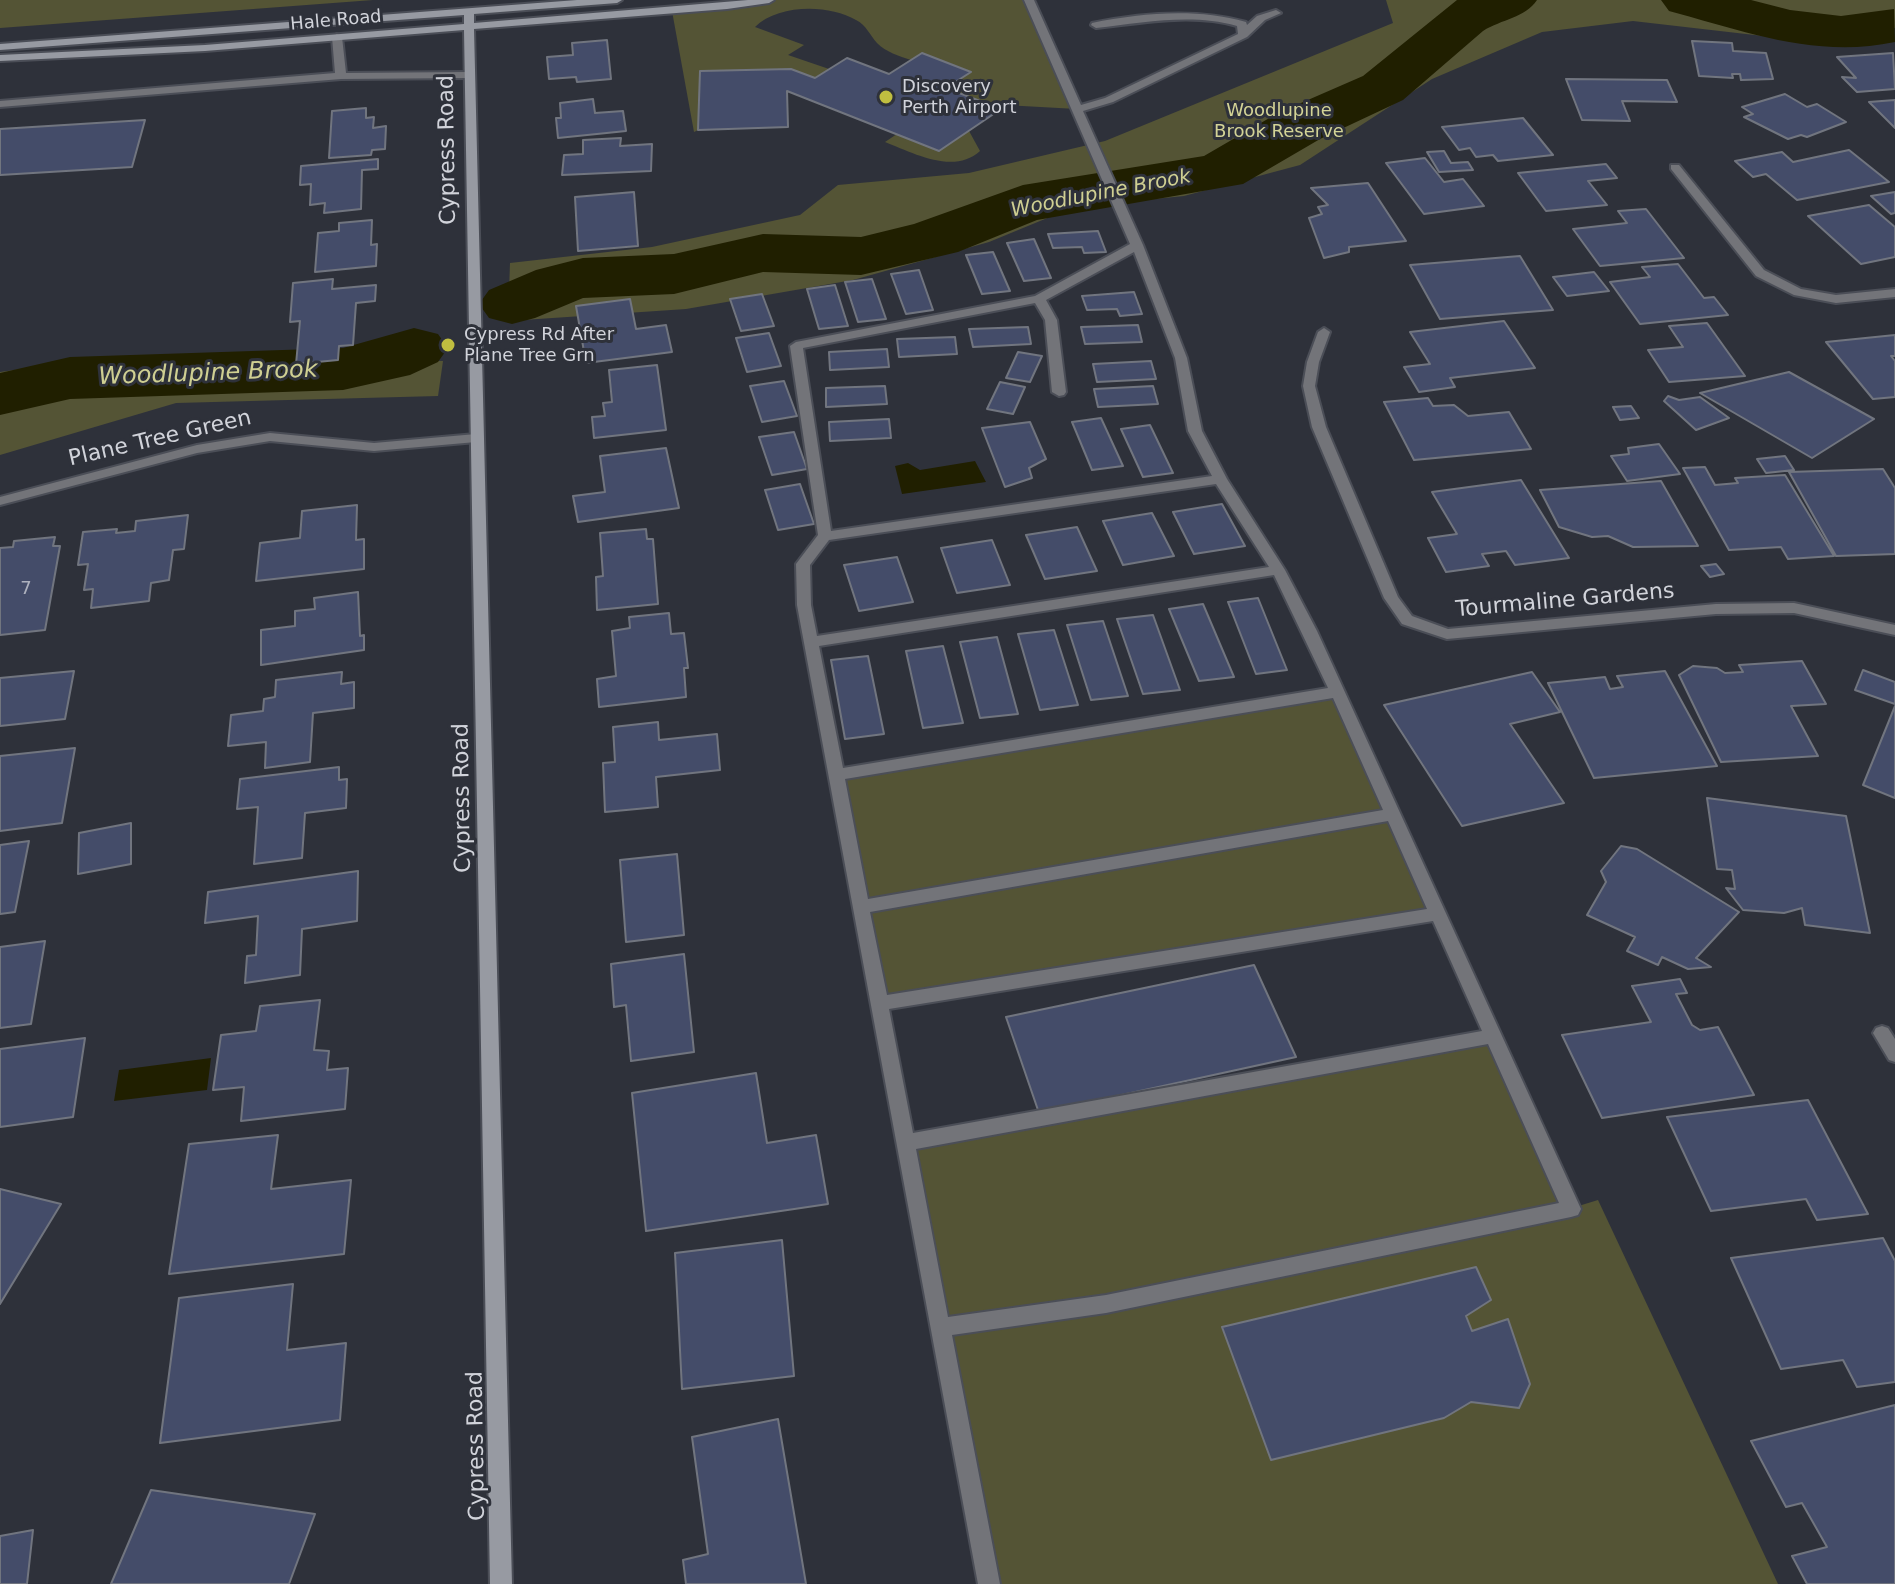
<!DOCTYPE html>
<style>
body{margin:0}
canvas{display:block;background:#2e313a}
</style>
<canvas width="1895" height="1584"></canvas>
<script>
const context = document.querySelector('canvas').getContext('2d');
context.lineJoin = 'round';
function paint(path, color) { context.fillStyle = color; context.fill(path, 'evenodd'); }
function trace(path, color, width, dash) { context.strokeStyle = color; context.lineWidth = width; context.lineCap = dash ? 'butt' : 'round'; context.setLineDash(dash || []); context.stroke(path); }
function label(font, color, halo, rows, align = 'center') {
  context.font = font + ' "DejaVu Sans",sans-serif'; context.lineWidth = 6; context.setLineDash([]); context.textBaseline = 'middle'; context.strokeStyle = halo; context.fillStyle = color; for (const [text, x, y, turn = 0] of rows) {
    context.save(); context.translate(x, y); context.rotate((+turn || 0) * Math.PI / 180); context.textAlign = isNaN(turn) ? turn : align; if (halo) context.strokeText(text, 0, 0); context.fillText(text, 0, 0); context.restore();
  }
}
paint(new Path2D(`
 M0,0H373L0,28Z
 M769,0H1029L1077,109L986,104L946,88L970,71L922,53L911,60C899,56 886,52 877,43C870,35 866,25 856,20C829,4 778,4 755,27L804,45L788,55L829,69L815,78L791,69L700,71L698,130L694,132L672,11Z
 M1386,0H1895V28L1772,37L1633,21L1542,32L1432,79L1300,165L1184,196L1074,207L989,242L853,280L686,309L508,321L510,263L652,247L800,215L838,185L969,173L1105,141L1393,23Z
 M969,131L980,151C954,175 913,153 885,142L897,134Z
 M247,356L443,361L438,396L176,403L0,455V372L86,360Z
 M1338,692L1437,914L878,1004L835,775Z
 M1493,1036L1572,1208L1598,1200L1778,1584H990L905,1143Z`), '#545435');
paint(new Path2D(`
 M975,461L986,482L902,494L895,466L908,463L920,470Z
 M211,1058L207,1090L114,1101L119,1070Z`), '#201f00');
paint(new Path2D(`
 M1457,0H1537C1525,18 1502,19 1483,31L1403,100L1320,139L1243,184L1037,220L958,252L861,275L763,272L674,294L583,298L535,318L512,324L489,318L479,304L489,290L536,270L583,258L674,254L763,234L861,237L914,224L1023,185L1204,156L1278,113L1363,76Z
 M1661,0H1751L1790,10L1841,16L1894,9L1895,42C1816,59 1744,31 1669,11Z
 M414,328L438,334L448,348L438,362L410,375L343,390L70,399L0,415V373L70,357L343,348Z`), '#201f00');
const building = new Path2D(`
 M607,40L611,79L577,82L576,77L549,79L547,57L573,55L572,43Z
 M1692,41L1732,43L1733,51L1766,53L1773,79L1741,80L1740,74H1732L1733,78L1699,76Z
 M922,53L971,72L946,88L1001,109L939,151L787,91L788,127L698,130L700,71L791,69L815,78L847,58L889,74Z
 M1893,53L1895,89L1857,92L1842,77L1856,78L1837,57Z
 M1566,79L1667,80L1677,102L1622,101L1630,121L1582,120Z
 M1785,94L1807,107L1817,104L1846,122L1807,137L1801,135L1788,139L1744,117L1753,114L1742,107Z
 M593,99L595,113L623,111L626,131L558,138L556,118H561L560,103Z
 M1895,100V128L1869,102Z
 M366,108V118L374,117L373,128L386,126L385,149L372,150L371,155L329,158L332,111Z
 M1523,118L1553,155L1498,161L1493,155L1476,157L1470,148L1459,150L1442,127Z
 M145,120L132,167L0,175V129Z
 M621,138L620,146L652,144L651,171L562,175L564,155L583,154V140Z
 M1849,150L1889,182L1797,200L1766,174L1753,177L1735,161L1782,152L1793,162Z
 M1444,151L1451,163L1468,162L1473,170L1439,172L1427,152Z
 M1425,158L1444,182L1463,179L1484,206L1424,214L1386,163Z
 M378,159V169L362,170L361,209L324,213L325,203L310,205L311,184L300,185L301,166Z
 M1606,164L1617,178L1588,181L1607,205L1546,211L1518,173Z
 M1368,183L1406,241L1349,247V252L1324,258L1309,218L1322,214L1318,207L1328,205L1311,188Z
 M634,192L638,246L578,251L575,197Z
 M1895,192V213L1891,214L1871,196Z
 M1869,205L1895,227V257L1861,264L1808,216Z
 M1646,209L1684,258L1600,266L1573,229L1627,223L1618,211Z
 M372,220L371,245L377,244L376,266L315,272L318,233L339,231V223Z
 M1098,231L1106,252L1084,253L1082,247L1053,248L1048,234Z
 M1034,239L1051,278L1024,281L1007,243Z
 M993,252L1010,291L982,294L966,255Z
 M1520,256L1553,310L1440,319L1410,265Z
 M1678,264L1704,298L1714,297L1728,315L1640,324L1610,282L1650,277L1642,267Z
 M919,270L933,310L906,314L891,274Z
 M1594,272L1609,291L1567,296L1553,277Z
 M333,279L332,289L376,285L375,301L356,303L353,345L339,346L338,360L296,364L300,321L290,322L293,283Z
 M872,279L886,319L858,322L845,282Z
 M835,285L848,326L819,329L807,289Z
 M1134,292L1142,314L1120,316L1117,309L1087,310L1082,296Z
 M762,294L774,326L741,331L730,299Z
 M630,299L636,329L666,325L672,352L586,363L576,306Z
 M1504,321L1535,368L1450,378L1455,387L1419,392L1404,367L1430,364L1410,332Z
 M1707,323L1745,376L1669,382L1648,350L1683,347L1669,326Z
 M1138,325L1142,342L1085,344L1081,327Z
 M1028,327L1031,344L973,347L969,329Z
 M769,333L781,366L747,372L736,338Z
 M1895,335V356H1891L1895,361V397L1873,399L1826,342Z
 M955,337L957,354L899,357L897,339Z
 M887,349L889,367L830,370L829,352Z
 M1018,352L1042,356L1030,382L1006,378Z
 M1151,361L1156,379L1097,382L1093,364Z
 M657,365L666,430L594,438L592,417L605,416L603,403L612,402L609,370Z
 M1789,372L1874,419L1812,458L1700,393Z
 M784,381L797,416L762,422L750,386Z
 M1000,382L1025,387L1013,414L987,409Z
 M885,386L887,404L826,407V388Z
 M1153,386L1158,404L1098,407L1094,389Z
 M1668,396L1679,400L1700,397L1729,418L1696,430L1664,401Z
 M1428,398L1433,406L1454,405L1468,416L1509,412L1531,449L1414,460L1384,402Z
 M1631,406L1639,418L1620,420L1613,407Z
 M1101,418L1123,466L1092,470L1072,422Z
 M889,419L891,438L830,441L829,422Z
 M1030,422L1046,459L1029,468L1032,478L1005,487L982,428Z
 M1150,425L1173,473L1143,477L1121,429Z
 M794,432L807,469L772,475L759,437Z
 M1659,444L1680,474L1627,481L1611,456L1629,454L1628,448Z
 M666,448L679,508L578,522L573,496L605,492L600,456Z
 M1785,456L1794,470L1766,473L1757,459Z
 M1705,467L1715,485L1738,483L1735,478L1785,475L1834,556L1788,559L1781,547L1729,550L1683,468Z
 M1883,469L1895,488V554L1836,556L1789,472Z
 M1521,480L1569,558L1515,565L1506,551L1482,554L1489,566L1446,572L1428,538L1457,534L1432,492Z
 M1661,481L1698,546L1633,547L1608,536L1592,537L1559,527L1540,490Z
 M800,484L814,524L778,530L765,490Z
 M1222,504L1245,546L1194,554L1173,512Z
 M357,505L356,540L364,539V569L256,581L260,543L300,538L302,511Z
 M1152,513L1174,556L1123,565L1103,521Z
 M188,515L184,549L173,550L169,580L151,583L149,601L91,608L93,589L84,590L88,564L78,565L83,532L117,529L116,533L135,531L136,521Z
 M1077,527L1097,571L1045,579L1026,535Z
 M646,529L647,539H653L658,604L597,610L596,577L603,576L600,533Z
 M55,537L53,546H60L45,630L0,635V548L13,547L14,541Z
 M992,540L1010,585L957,593L941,548Z
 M897,557L913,602L859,611L844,565Z
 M1716,564L1724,574L1710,577L1701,566Z
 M358,592L360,636L364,635V650L261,665V630L295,626V611L315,609L314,598Z
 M1258,598L1287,670L1256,674L1228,602Z
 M1203,604L1234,677L1199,681L1169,609Z
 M669,613L671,634L684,633L688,668H684L686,697L599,707L597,679L616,676L612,631L630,628L629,617Z
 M1153,615L1180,690L1143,694L1117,619Z
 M1103,621L1128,696L1091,700L1067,625Z
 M1054,630L1078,705L1040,710L1018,634Z
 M997,637L1018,714L980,718L960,642Z
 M943,646L963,723L923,728L906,651Z
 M868,656L884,734L845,739L831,660Z
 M1802,661L1826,704L1791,706L1818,756L1721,762L1679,675L1693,666L1717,668L1725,673L1743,672L1739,665Z
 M1863,670L1895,682V704L1855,690Z
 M74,671L65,719L0,726V678Z
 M1665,671L1717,766L1594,778L1548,683L1605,677L1610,689L1623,687L1617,676Z
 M342,672L341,684L354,682V708L313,713L310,762L265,768L266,742L228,746L231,715L263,711L264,699L275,697L276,680Z
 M1532,672L1560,712L1510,724L1564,803L1462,826L1384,705Z
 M1895,706V798L1863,785Z
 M658,722L659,740L717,734L720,770L656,777L658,807L605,812L603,763L615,762L613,727Z
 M75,748L62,823L0,831V756Z
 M339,767V780L347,779L346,808L305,813L302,858L254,864L258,807L237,809L240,779Z
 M1707,798L1846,816L1870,933L1805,925L1802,908L1784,913L1743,910L1726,888L1735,889L1732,870L1717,869Z
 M131,823V864L78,874L79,833Z
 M29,841L15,912L0,914V845Z
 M1621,846L1637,849L1739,912L1696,958L1711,967L1688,969L1662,957L1658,965L1627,951L1635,937L1587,915L1606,882L1601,871Z
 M677,854L684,935L626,942L620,860Z
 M358,871L357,921L302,929L300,975L245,983L247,956L256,955L258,916L205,923L208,892Z
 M45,941L31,1024L0,1028V947Z
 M684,954L694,1052L631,1061L626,1005L614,1007L611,964Z
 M1254,965L1296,1057L1039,1113L1006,1017Z
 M1680,979L1687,993L1676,994L1692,1025L1700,1030L1718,1027L1754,1095L1602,1118L1562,1035L1651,1022L1632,986Z
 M320,1000L314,1050L329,1051L327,1070L348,1068L345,1109L241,1121L244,1087L213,1090L221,1035L256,1031L260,1006Z
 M85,1038L73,1117L0,1127V1049Z
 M756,1073L767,1143L816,1135L828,1204L646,1231L632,1093Z
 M1808,1100L1868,1214L1817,1220L1806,1199L1711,1211L1667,1117Z
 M278,1135L271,1189L351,1180L344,1254L169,1274L189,1144Z
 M0,1189L61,1204L0,1304Z
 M1883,1238L1895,1261V1382L1857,1387L1843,1360L1781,1369L1731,1258Z
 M782,1240L794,1376L682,1389L675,1253Z
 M1476,1267L1491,1300L1466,1316L1472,1331L1508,1319L1530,1384L1519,1408L1471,1402L1444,1418L1271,1460L1222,1327Z
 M293,1284L287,1350L346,1343L340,1420L160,1443L179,1298Z
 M1895,1405V1584H1807L1792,1556L1827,1547L1802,1503L1786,1507L1751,1441Z
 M778,1419L806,1584H686L683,1560L708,1554L692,1437Z
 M151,1490L315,1514L289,1584H111Z
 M33,1530L27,1584H0V1536Z`);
paint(building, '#444c69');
trace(building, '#71757f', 2);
const lane = new Path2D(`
 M1024,0H1034L1081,105L1105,98L1238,34L1237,26C1191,13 1143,23 1096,28L1091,25L1092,23C1142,13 1196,8 1246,22L1247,25L1257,16L1276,10L1281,13L1265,20L1247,37L1113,102L1083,111L1143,245L1187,358L1202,431L1227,479L1285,570L1317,631L1581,1209L1578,1215L1571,1217L1106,1313L952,1335L1000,1584H978L797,605L796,564L818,535L790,346L796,342L1035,296L1130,244ZM1134,252L1175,358L1188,431L1212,476L831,531L803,348L1035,303L1045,320L1052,392L1059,396L1064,395L1066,392L1057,320L1046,300ZM1216,484L1269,567L817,636L811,605L810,565L829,540ZM1274,575L1328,688L843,768L819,646ZM1333,698L1383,810L868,899L845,779ZM1388,821L1427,909L887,995L870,912ZM1433,921L1482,1031L913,1133L889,1009ZM1488,1044L1559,1203L1106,1295L948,1317L916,1149Z
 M337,34L342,37L346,73L468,72L473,75L468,78L341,79L0,107V101L335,73L332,37Z`);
const street = new Path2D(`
 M1671,165H1679L1764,270L1801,289L1836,295L1895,289V297L1836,303L1794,295L1756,276L1671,169Z
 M1324,328L1330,332L1319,362L1315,386L1326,427L1398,597L1412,616L1448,629L1716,604L1794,603L1895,625V635L1794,613L1716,614L1447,639L1402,624L1384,598L1312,427L1303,386L1307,362L1318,332Z
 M270,433L374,443L476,434L483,438L476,442L374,451L270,441L197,453L0,505V497L197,445Z
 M1882,1026L1888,1028L1895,1039V1062L1889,1060L1873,1033L1876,1028Z`);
const secondary = new Path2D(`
 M577,0H622L617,3L474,14V23L748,0H774L769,3L727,9L474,29L512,1584H490L464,30L205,51L0,61V55L205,45L464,24V15L0,50V44Z`);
trace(lane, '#4b4e57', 4);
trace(street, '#4b4e57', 4);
trace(secondary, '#4b4e57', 4);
paint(lane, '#737479');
paint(street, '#737479');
paint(secondary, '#979aa2');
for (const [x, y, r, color] of [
 [886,97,8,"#c0be40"],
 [448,345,8,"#c0be40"]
]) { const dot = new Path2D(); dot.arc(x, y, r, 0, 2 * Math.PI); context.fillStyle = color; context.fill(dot); trace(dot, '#2e313a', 3); }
label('18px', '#d1d3da', '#2e313a', [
 ["Hale Road",336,21,-5]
]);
label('18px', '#d1d3da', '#2e313a', [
 ["Discovery",902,87],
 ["Perth Airport",902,108],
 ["Cypress Rd After",464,335],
 ["Plane Tree Grn",464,356]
], 'left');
label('18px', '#d3d396', '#2e313a', [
 ["Woodlupine",1279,111],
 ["Brook Reserve",1279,132]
]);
label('18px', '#aeb1be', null, [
 ["7",26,589]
]);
label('italic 20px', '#cfcf92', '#2e313a', [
 ["Woodlupine Brook",1101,194,-11]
]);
label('22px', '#d1d3da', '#2e313a', [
 ["Cypress Road",448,150,-91],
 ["Plane Tree Green",160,439,-13],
 ["Tourmaline Gardens",1565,601,-5],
 ["Cypress Road",463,798,-91],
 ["Cypress Road",477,1446,-91]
]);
label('italic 24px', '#cfcf92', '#2e313a', [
 ["Woodlupine Brook",208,374,-2]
]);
</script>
